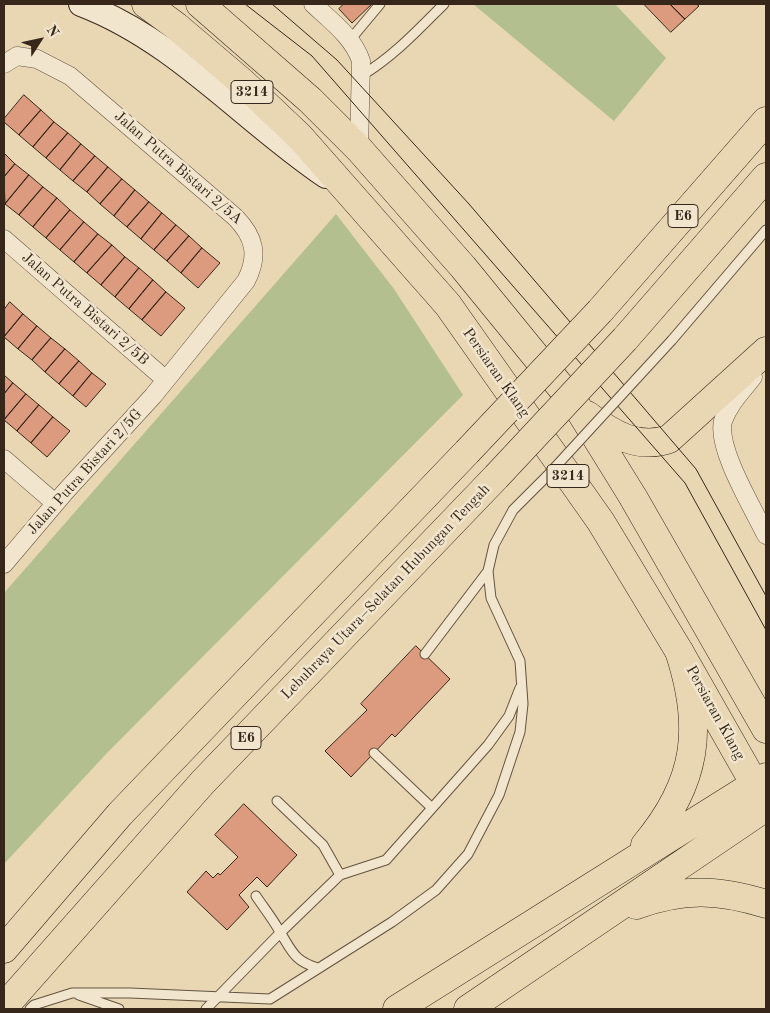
<!DOCTYPE html>
<meta charset="utf-8">
<style>
body{margin:0}
#map{position:relative;width:770px;height:1013px;overflow:hidden;background:#e9d7b4;font-family:"Old Standard TT",serif}
canvas{display:block}
.frame{position:absolute;inset:0;border:5px solid #36271a;pointer-events:none}
.north{position:absolute;left:15px;top:15px;width:50px;height:50px;-webkit-text-stroke:4px #f1e5ce;paint-order:stroke;rotate:55deg;font-size:14px;font-weight:700;line-height:20px;text-align:center;color:#36271a}
.north::after{content:'';display:block;margin:auto;width:18px;height:22px;background:#36271a;clip-path:polygon(50% 0,100% 100%,50% 72%,0 100%)}
</style>
<div id="map">
<canvas width="770" height="1013"></canvas>
<div class="frame"></div>
<div class="north">N</div>
</div>
<script>
const context = document.querySelector('canvas').getContext('2d');
context.lineJoin = 'round';
function paint(path, color) { context.fillStyle = color; context.fill(path, 'evenodd'); }
function trace(path, color, width, dash) { context.strokeStyle = color; context.lineWidth = width; context.lineCap = dash ? 'butt' : 'round'; context.setLineDash(dash || []); context.stroke(path); }
function label(font, color, halo, rows, align = 'center') {
  context.font = font + ' "Old Standard TT",serif'; context.lineWidth = 5; context.setLineDash([]); context.textBaseline = 'middle'; context.strokeStyle = halo; context.fillStyle = color; for (const [text, x, y, turn = 0] of rows) {
    context.save(); context.translate(x, y); context.rotate((+turn || 0) * Math.PI / 180); context.textAlign = isNaN(turn) ? turn : align; if (halo) context.strokeText(text, 0, 0); context.fillText(text, 0, 0); context.restore();
  }
}
paint(new Path2D(`
 M473,4H615L666,58L614,121Z
 M336,214L394,289L463,395L107,753L4,864V593Z`), '#b3bf8f');
const building = new Path2D(`
 M344,4H372L352,23L339,9Z
 M644,4H670L685,19L671,32Z
 M670,4H696L699,6L685,19Z
 M24,95L41,110L19,135L4,122V119Z
 M41,110L54,122L33,147L19,135Z
 M54,122L68,133L46,158L33,147Z
 M68,133L81,144L60,170L46,158Z
 M81,144L95,156L73,181L60,170Z
 M4,153L15,164L4,177Z
 M95,156L108,167L87,192L73,181Z
 M15,164L29,175L5,204L4,177Z
 M108,167L122,179L100,204L87,192Z
 M29,175L43,187L19,215L5,204Z
 M122,179L135,190L114,216L100,204Z
 M43,187L57,198L33,227L19,215Z
 M135,190L149,202L127,227L114,216Z
 M57,198L70,210L46,238L33,227Z
 M149,202L162,213L141,239L127,227Z
 M70,210L84,222L60,250L46,238Z
 M162,213L176,225L154,250L141,239Z
 M84,222L98,234L74,262L60,250Z
 M176,225L189,236L167,261L154,250Z
 M98,234L112,245L87,273L74,262Z
 M189,236L202,248L181,273L167,261Z
 M112,245L125,257L101,285L87,273Z
 M202,248L220,263L198,288L181,273Z
 M125,257L139,268L115,297L101,285Z
 M139,268L153,280L129,309L115,297Z
 M153,280L166,292L142,320L129,309Z
 M166,292L185,308L161,336L142,320Z
 M10,302L23,314L4,337V310Z
 M23,314L37,326L18,349L4,337Z
 M37,326L51,338L32,360L18,349Z
 M51,338L65,349L45,372L32,360Z
 M65,349L79,361L59,384L45,372Z
 M79,361L92,373L73,396L59,384Z
 M92,373L106,384L86,407L73,396Z
 M4,375L13,383L4,394Z
 M13,383L26,394L4,420V394Z
 M26,394L39,405L17,431L4,420Z
 M39,405L53,417L31,443L17,431Z
 M53,417L70,431L47,457L31,443Z
 M416,646L450,679L395,737L392,734L351,777L325,751L367,710L361,704Z
 M244,804L297,855L267,887L257,877L239,895L249,907L227,930L187,892L206,871L213,878L218,873L220,875L238,857L215,835Z`);
paint(building, '#dc9a7e');
trace(building, '#36271a', 1);
const service = new Path2D(`
 M350,40L380,4
 M361,76C393,57 418,30 444,4
 M672,340L766,230
 M425,654L488,571
 M374,753L432,808
 M277,801L323,845L340,875
 M256,896C264,908 273,919 280,932C292,951 294,961 318,968
 M79,995L119,1009
 M30,1009L34,1005L72,993H130L270,999L392,922L436,890L468,854L499,795L520,732L523,704L520,661L491,598L488,571L494,545L513,510L547,476
 M206,1009L281,932L340,875L386,860L488,745L509,716L520,688`);
const minor = new Path2D(`
 M313,4C331,21 353,37 361,61L359,149
 M4,64L17,56L37,59L70,76L235,217C255,237 259,256 246,281L153,396L65,492L4,564
 M4,239L166,380
 M753,377C742,391 729,404 723,421C716,448 754,510 766,535
 M4,459L55,503`);
const secondary = new Path2D(`
 M81,4C176,40 243,120 326,176`);
const primary = new Path2D(`
 M146,4L176,26L242,82L300,137L448,305L601,522L679,651L766,804
 M200,4L310,100L359,149L463,267L578,408L633,497L766,729
 M587,415C612,434 638,450 669,439L766,351`);
const motorway = new Path2D(`
 M600,311L766,121
 M625,339L766,177
 M645,845C698,782 704,727 679,651
 M636,905C684,888 718,889 766,904
 M4,949L120,814L467,452
 M4,1007L203,782L496,477
 M397,1009L766,777
 M468,1009L766,807`);
trace(service, '#635340', 11);
trace(minor, '#635340', 19);
trace(secondary, '#36271a', 26);
trace(primary, '#36271a', 29);
trace(motorway, '#36271a', 29);
trace(service, '#f1e5ce', 9);
trace(minor, '#f1e5ce', 18);
trace(secondary, '#f1e5ce', 24);
trace(primary, '#e9d7b4', 28);
trace(motorway, '#e9d7b4', 28);
trace(new Path2D(`
 M245,4L312,56L685,483L766,630
 M272,4L337,60L469,204L696,469L766,596`), '#36271a', 1);
const serviceBridge = new Path2D(`
 M547,476L672,340`);
const motorwayBridge = new Path2D(`
 M467,452L600,311
 M496,477L625,339`);
trace(serviceBridge, '#635340', 11, []);
trace(motorwayBridge, '#36271a', 29, []);
trace(serviceBridge, '#f1e5ce', 9);
trace(motorwayBridge, '#e9d7b4', 28);
for (const [x, y, w] of [
 [252,92,42],
 [683,216,30],
 [568,476,42],
 [246,738,30]
]) { const box = new Path2D(); box.roundRect(x - w / 2, y - 11.5, w, 23, 4); context.fillStyle = '#f1e5ce'; context.fill(box); trace(box, '#36271a', 1); }
label('bold 14px', '#36271a', null, [
 ["3214",252,92],
 ["E6",683,216],
 ["3214",568,476],
 ["E6",246,738]
]);
label('15px', '#36271a', '#f1e5ce', [
 ["Jalan Putra Bistari 2/5A",178,168,41],
 ["Jalan Putra Bistari 2/5B",85,309,41],
 ["Persiaran Klang",496,373,55],
 ["Jalan Putra Bistari 2/5G",85,472,-48],
 ["Lebuhraya Utara–Selatan Hubungan Tengah",386,592,-46],
 ["Persiaran Klang",715,713,61]
]);
</script>
